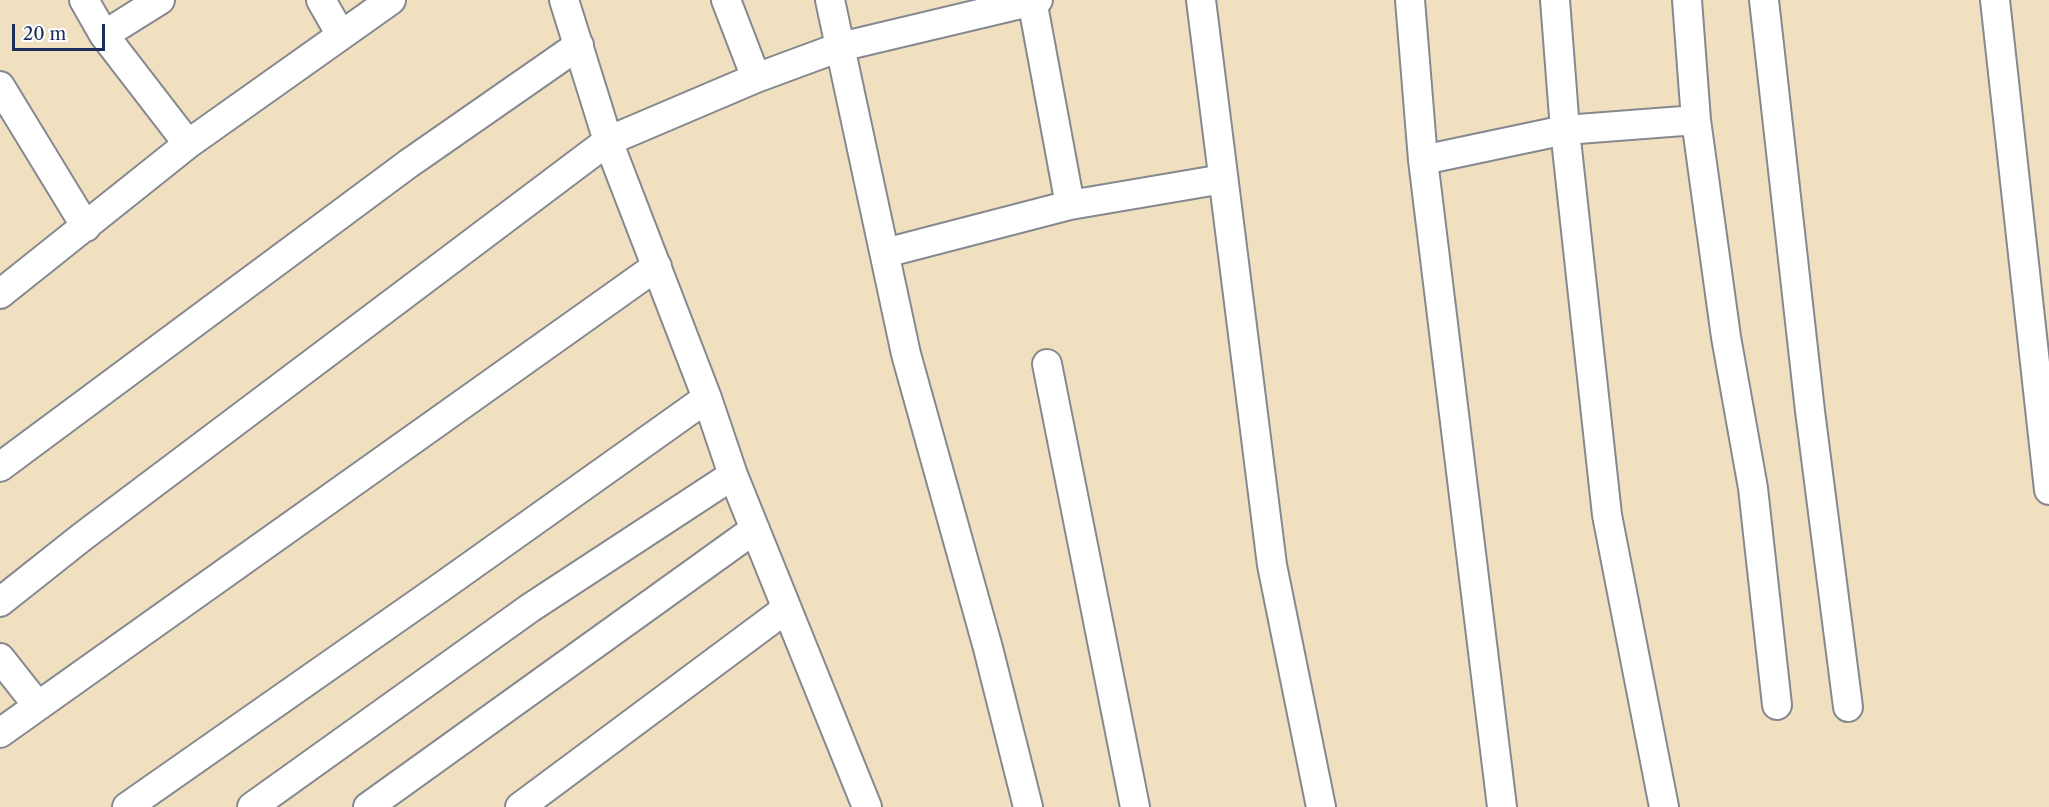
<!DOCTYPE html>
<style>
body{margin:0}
#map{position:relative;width:2049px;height:807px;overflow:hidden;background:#f0e0c0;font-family:"Libre Caslon Text",serif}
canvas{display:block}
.scale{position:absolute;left:12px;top:24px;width:93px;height:27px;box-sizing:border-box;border:3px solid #1b2f5e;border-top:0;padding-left:8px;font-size:18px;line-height:21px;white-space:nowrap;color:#1b2f5e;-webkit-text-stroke:4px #fff;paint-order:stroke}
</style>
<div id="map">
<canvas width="2049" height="807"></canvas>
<div class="scale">20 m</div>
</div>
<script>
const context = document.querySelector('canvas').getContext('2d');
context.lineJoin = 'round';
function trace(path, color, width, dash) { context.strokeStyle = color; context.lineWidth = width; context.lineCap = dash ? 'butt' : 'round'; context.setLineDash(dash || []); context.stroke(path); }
const street = new Path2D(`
 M84,0L104,35L188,144
 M321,0L341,35
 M564,0L608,141L707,398L733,475L867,807
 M726,0L756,78
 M830,0L906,354L988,648L1028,807
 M1032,0L1070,205
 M1201,0L1272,565L1321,807
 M1410,0L1423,160L1502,807
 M1555,0L1565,130L1607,515L1664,807
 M1687,0L1696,120L1726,337L1753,488L1777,705
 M1764,0L1810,411L1848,707
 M1995,0L2049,490
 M104,35L160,0
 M0,86L86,227
 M1423,160L1565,130L1696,120
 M885,253L1070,205L1223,179
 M0,294L188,144L391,0
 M1047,364L1135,807
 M0,467L408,164L579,45
 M0,602L82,537L608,141L756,78L840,47L1038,0
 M0,658L38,706
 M0,733L657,266
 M127,807L447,583L707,398
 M252,807L530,608L733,475
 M368,807L755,529
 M520,807L786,609`);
trace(street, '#86888f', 32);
trace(street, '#fff', 28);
</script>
